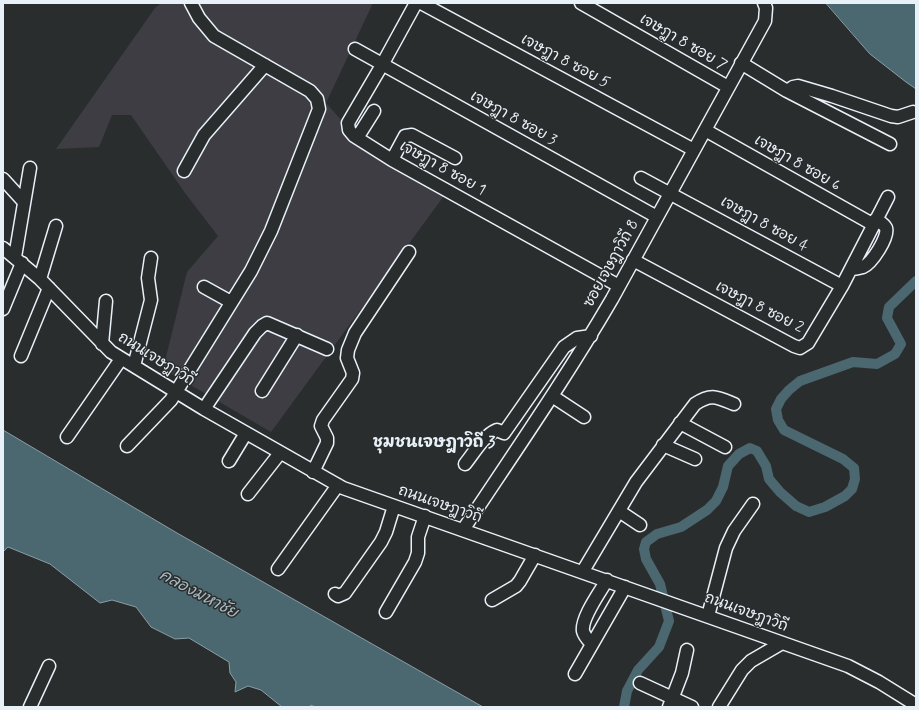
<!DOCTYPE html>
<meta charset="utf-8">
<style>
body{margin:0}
#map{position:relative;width:919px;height:710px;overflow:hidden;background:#2a2d2e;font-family:Mynerve,sans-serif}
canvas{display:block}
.frame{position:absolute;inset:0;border:4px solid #e8f1f8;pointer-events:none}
</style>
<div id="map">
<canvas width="919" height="710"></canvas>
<div class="frame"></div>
</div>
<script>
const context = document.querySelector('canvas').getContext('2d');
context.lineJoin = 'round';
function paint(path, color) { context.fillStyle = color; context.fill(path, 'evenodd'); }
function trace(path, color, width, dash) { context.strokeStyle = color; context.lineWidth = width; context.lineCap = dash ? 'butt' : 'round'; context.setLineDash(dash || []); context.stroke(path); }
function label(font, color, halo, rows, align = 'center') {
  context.font = font + ' Mynerve,"Playpen Sans Thai",sans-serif'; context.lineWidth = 3; context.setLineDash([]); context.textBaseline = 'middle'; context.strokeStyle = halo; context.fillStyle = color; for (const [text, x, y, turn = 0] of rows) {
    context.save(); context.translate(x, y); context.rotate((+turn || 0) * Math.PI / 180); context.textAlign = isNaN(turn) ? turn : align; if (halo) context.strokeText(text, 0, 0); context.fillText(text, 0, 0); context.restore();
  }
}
paint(new Path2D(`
 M161,3H373L326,103L343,122L449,189L271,432L163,369L187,272L218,236L185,193L131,115H112L99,147L56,149L155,8Z`), '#3d3d43');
const water = new Path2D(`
 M826,3H916V89L906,82L870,54Z
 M3,430L177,533L483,707H315L311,705L309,707H282L261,690L248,686L235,692L236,682L230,673L229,662L189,638L175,639L151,627L136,607L112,600L100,603L50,564L8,547L3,552Z`);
paint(water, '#4b676f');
trace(water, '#8a9ea6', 1);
trace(new Path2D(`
 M624,707L627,691L638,670L659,647L669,621L660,584L646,559L644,549L646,542L657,534L681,527L707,510L716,501L723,487L728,466L739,454L750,448L757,451L766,466L769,479L780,492L796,506L809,512L825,507L845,496L852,489L855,479L854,468L843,459L784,430L778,420L776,409L781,399L789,390L800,381L853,362L877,364L895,354L901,344L887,318L889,307L916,281`), '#4b676f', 10);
const minor = new Path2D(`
 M416,3L382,65L348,123L349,130L354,136L392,160L619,286
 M421,3L694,150
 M581,3L728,87
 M355,49L657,217
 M741,63L787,91L890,144
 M787,91L793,87L798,86L832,96L891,116L898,117L913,112
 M705,130L874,225
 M357,138L374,111
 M392,160L405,136L412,135L455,158
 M184,171L204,135L265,65
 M641,178L842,286
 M3,179L24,202
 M3,248L40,279L111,352L204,409L343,488L848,666L879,682L916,705
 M15,257L30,168
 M633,260L794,346L800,348L808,343L842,286L888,197
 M851,269C854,269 859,268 863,267C872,263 889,237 886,228C884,224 880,222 876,219
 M40,279L56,226
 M204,287L231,302
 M3,309L22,263
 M102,344L106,301
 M21,356L49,288
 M134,366L151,300L148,278L151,258
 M262,391L297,335
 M552,396L584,417
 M204,409L255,333L262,326L267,323L327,349
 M680,423L725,447
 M67,437L121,359
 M663,445L695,459
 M127,446L171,400L251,271L271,231L319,109L317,99L310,91L214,36L199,18L191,3
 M229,461L246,433
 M465,464C474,453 483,436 497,430L504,433L564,347L577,338L591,336
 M313,472L327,443V438L321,426L323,420L352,379L353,373L347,358L348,350L355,333L409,252
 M248,494L280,453
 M619,511L640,525
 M463,530C514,453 566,378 612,299L765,21L766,8L764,3
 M278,569L338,485
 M583,571L636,482L695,404C711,393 717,397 734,404
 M335,594L338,596L345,593L381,542L386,532L394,506
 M492,600L516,586L520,581L535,555
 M386,612L415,562L418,553V537L425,516
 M708,616L726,548L734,531L753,504
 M592,644C588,640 584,636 583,631C581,618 600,592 607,580
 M575,674L625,587
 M640,683L692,707
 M30,707L49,666
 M669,707L682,673L687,650
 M719,707L742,670L751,661L782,643`);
trace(minor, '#e8f1f8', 15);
trace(minor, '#2a2d2e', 12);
label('15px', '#e8f1f8', '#2a2d2e', [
 ["เจษฎา 8 ซอย 7",683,43,30],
 ["เจษฎา 8 ซอย 5",565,62,28],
 ["เจษฎา 8 ซอย 3",513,119,29],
 ["เจษฎา 8 ซอย 6",797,164,30],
 ["เจษฎา 8 ซอย 1",442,169,29],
 ["เจษฎา 8 ซอย 4",764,225,29],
 ["ซอยเจษฎาวิถี 8",612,264,-61],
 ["เจษฎา 8 ซอย 2",759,308,27],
 ["ถนนเจษฎาวิถี",156,360,32],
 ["ถนนเจษฎาวิถี",440,505,19],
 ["ถนนเจษฎาวิถี",746,613,20]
]);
label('bold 16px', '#e8f1f8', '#2a2d2e', [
 ["ชุมชนเจษฎาวิถี 3",434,444]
]);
label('italic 16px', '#a9bac1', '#2a2d2e', [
 ["คลองมหาชัย",198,595,28]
]);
</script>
